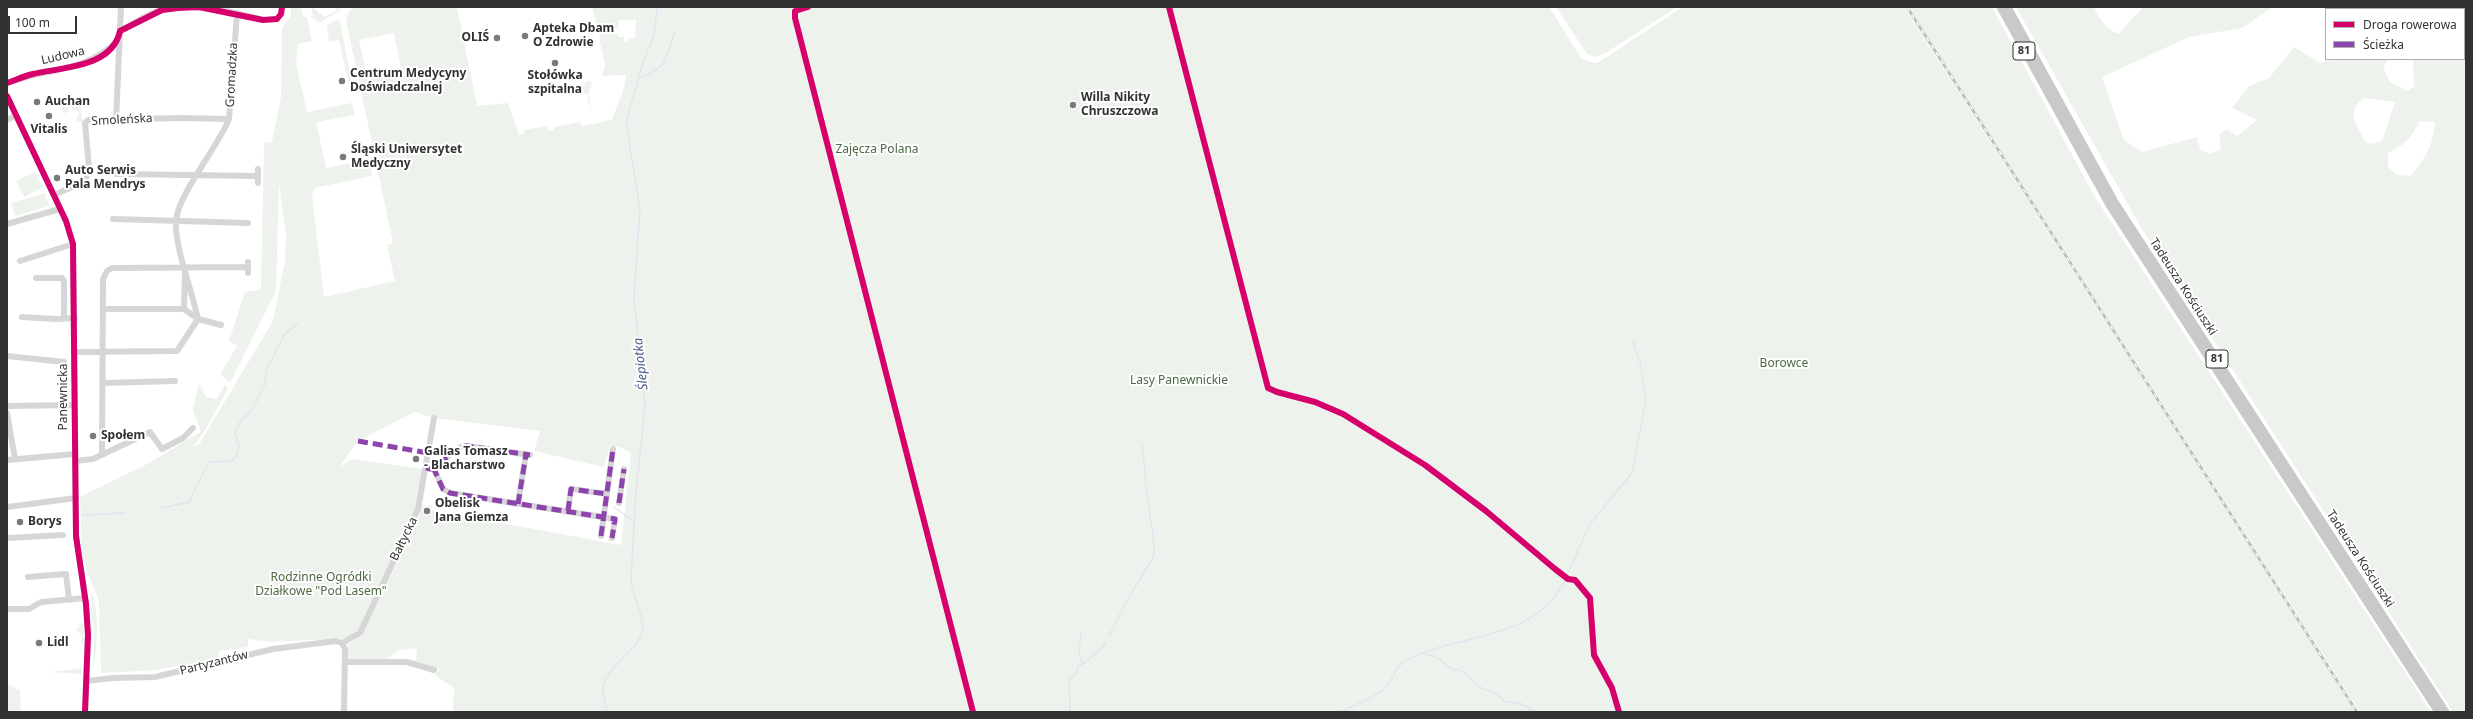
<!DOCTYPE html>
<meta charset="utf-8">
<style>
body{margin:0}
#map{position:relative;width:2473px;height:719px;overflow:hidden;background:#fff;font-family:"Noto Sans",sans-serif}
canvas{display:block}
.frame{position:absolute;inset:0;border:8px solid #323232;pointer-events:none}
.legend{position:absolute;left:2325px;top:8px;width:140px;height:52px;box-sizing:border-box;background:#fff;border:1px solid #adadad;margin:0;padding:5px 7px;list-style:none;font-size:12px;color:#323232}
.legend li{display:flex;align-items:center;gap:8px;height:20px}
.legend b{width:20px;border:1px solid #adadad}
.scale{position:absolute;left:8px;top:16px;width:69px;height:18px;box-sizing:border-box;border:2px solid #323232;border-top:0;padding-left:5px;font-size:12px;line-height:14px;white-space:nowrap;color:#323232;-webkit-text-stroke:3px #fff;paint-order:stroke}
</style>
<div id="map">
<canvas width="2473" height="719"></canvas>
<div class="frame"></div>
<ul class="legend">
<li><b style="height:5px;background:#d6006c"></b>Droga rowerowa</li>
<li><b style="height:5px;background:#8e44ad"></b>Ścieżka</li>
</ul>
<div class="scale">100 m</div>
</div>
<script>
const context = document.querySelector('canvas').getContext('2d');
context.lineJoin = 'round';
function paint(path, color) { context.fillStyle = color; context.fill(path, 'evenodd'); }
function trace(path, color, width, dash) { context.strokeStyle = color; context.lineWidth = width; context.lineCap = dash ? 'butt' : 'round'; context.setLineDash(dash || []); context.stroke(path); }
function label(font, color, halo, rows, align = 'center') {
  context.font = font + ' "Noto Sans",sans-serif'; context.lineWidth = 4; context.setLineDash([]); context.textBaseline = 'middle'; context.strokeStyle = halo; context.fillStyle = color; for (const [text, x, y, turn = 0] of rows) {
    context.save(); context.translate(x, y); context.rotate((+turn || 0) * Math.PI / 180); context.textAlign = isNaN(turn) ? turn : align; if (halo) context.strokeText(text, 0, 0); context.fillText(text, 0, 0); context.restore();
  }
}
paint(new Path2D(`
 M291,7H301L303,17H307L312,41L298,44L296,63L307,112L352,103L355,115L316,122L326,168L369,159L372,176L315,188L312,195L324,297L395,281L387,245L393,243L346,20L349,11L356,7H457L477,106L508,103L519,135L523,134L524,130L547,126L549,131L554,130V127L580,122L582,126L612,120L624,88L626,75L602,76L605,66L599,37L603,33L618,34V37H624V42H628V38H635L636,20H619L618,30L610,25L607,30H600L597,27L592,7H1549L1582,59L1594,63L1599,62L1683,7H1904L2355,712H453L454,688L435,675L439,669L416,661L417,648L398,650L387,659L348,660V644L362,635L419,517L421,505L428,508L429,505H432L431,510L621,545L631,453L620,447L610,446L604,467L534,451L540,431L434,418L414,412L358,441L339,467L353,459L423,469L415,508L359,632L352,638L271,642L248,639V647L219,651V658L157,670L101,673L99,601L82,558L80,497L151,462L186,440L201,432L193,410L199,383L206,397L216,399L225,385L228,389L204,432L193,447L200,443L273,321L285,261L286,234L279,183L276,291L230,383L220,374L237,346L229,341L245,292L258,290L261,288L264,143L272,142L281,97L282,28L291,16ZM394,33L401,69L367,76L359,40Z
 M311,7L325,17L337,10L335,7L342,9L319,23L310,16H313Z
 M1556,7H1677L1604,54L1595,57L1587,54Z
 M1909,7H1992L2095,197L2431,712H2360Z
 M2016,7H2094C2099,19 2106,28 2118,34L2143,7H2278L2271,8L2242,28L2189,37L2102,77L2124,140L2142,152L2197,137L2200,149L2209,154L2221,149L2219,134L2227,129L2237,136L2257,120L2232,108L2249,86L2269,78L2294,47L2320,63L2335,59H2388L2383,68L2390,82L2408,91L2414,86L2413,61L2409,59H2464V9H2388L2391,7H2466V712H2453L2142,229ZM2363,98L2395,102L2382,141L2372,144L2365,142C2356,122 2345,115 2363,98ZM2420,121L2435,122C2434,143 2425,161 2410,176L2397,175L2388,167V153C2407,143 2410,139 2420,121Z
 M337,20L340,22L352,82H348L339,40L329,42L327,25Z
 M592,81L589,94L591,112L587,94H584L583,86L586,82Z
 M80,104L83,123L77,121L76,118L79,116L77,110L73,111L71,106L68,107L69,110L64,114L62,107Z
 M35,172L43,187L24,197L16,181Z
 M45,193L49,206L15,216L11,203Z
 M91,590C99,607 98,650 93,669L94,628Z
 M88,593L93,614L91,677V613Z
 M83,623C83,631 86,644 80,650L82,646L81,634L74,629L79,628V624Z
 M80,663L82,674L50,672L80,669Z
 M7,684L20,690L21,712H7Z`), '#eef2ec');
trace(new Path2D(`
 M638,78C669,69 665,59 675,31
 M1633,341L1639,360
 M1142,443L1146,483
 M188,503L209,462L231,461L236,457L239,446L235,432L239,423L252,410L265,384L266,371L284,335L298,323
 M614,507L635,522
 M162,508L193,501
 M83,515L125,513
 M1567,575L1590,524L1632,473L1646,399L1640,361
 M1109,636L1126,602L1154,556V542L1146,488
 M1080,641L1081,631
 M1423,653L1438,658L1453,670H1460L1465,673L1477,686L1496,694L1506,702L1520,703L1535,712
 M1083,664L1100,650L1106,642
 M607,712C606,704 603,696 603,688C603,670 636,652 642,633C646,620 632,595 631,580L636,491L645,406L634,297L640,209L626,122L644,59L654,36L657,7
 M1070,712C1070,701 1069,691 1069,681L1077,672L1078,666L1083,664L1079,654L1080,644
 M1341,712C1354,705 1372,699 1384,689C1394,681 1393,668 1405,661C1459,632 1536,642 1565,580`), '#e0e5f0', 1.5);
trace(new Path2D(`
 M1169,7L1189,83
 M120,31C133,24 147,14 161,10C193,2 232,11 263,20
 M7,83C51,67 81,74 118,41
 M7,96L66,221L73,244L76,536L86,604L88,635L85,712
 M7,120L16,115
 M116,120L121,7
 M116,174L258,176
 M258,183V169
 M54,195L85,181L89,168L85,123L88,120L180,118L229,119
 M113,219L248,223
 M7,224L60,209
 M20,261L73,244
 M248,262V273
 M36,278H62L64,281V318
 M103,309H184L198,319L221,325
 M184,309L185,272
 M22,317L56,319L75,318
 M198,319C193,294 174,245 176,221C178,194 218,147 229,119L237,14
 M75,352L177,351L198,319
 M7,356L64,362V405
 M103,383L175,381
 M7,406L75,405
 M7,413L15,459
 M102,455L103,279L107,271L112,268L248,267
 M7,460L75,454
 M76,461L93,459L150,432L162,449L183,438L193,428
 M433,467L443,489L450,493L615,519L612,538
 M430,469L461,447L467,446L530,455
 M619,503L624,469
 M518,504L526,454
 M7,507L76,498
 M568,511L571,489L607,494
 M601,536L613,449
 M7,538L63,535
 M28,577L66,574L69,600
 M7,609H29L41,602L85,598
 M342,643L360,633L418,509L434,418
 M342,643L345,649L344,712
 M345,662H407L434,670
 M86,681L113,678L155,677L273,649L336,641L342,643`), '#d6d6d6', 6);
trace(new Path2D(`
 M2000,7L2109,205L2438,712
 M2008,7L2115,202L2446,712`), '#c9c9c9', 7);
const rail = new Path2D(`
 M1907,7L2357,712`);
trace(rail, '#bebebe', 3);
trace(rail, '#fff', 1.5, [4.5]);
trace(new Path2D(`
 M358,441L429,453
 M433,467L443,489L450,493L615,519L612,538
 M426,468L431,469L461,447L467,446L530,455
 M619,503L624,469
 M518,504L526,454
 M568,511L571,489L607,494
 M601,536L613,449`), '#8e44ad', 5, [10, 5]);
trace(new Path2D(`
 M808,7L795,11V18L973,712
 M1169,7L1268,388L1277,392L1315,402L1343,414L1425,465L1486,511L1555,569L1568,579L1575,580L1590,598L1594,655L1612,688L1619,712
 M7,83C16,80 24,76 33,74C62,67 112,68 120,31L162,10L178,8L199,7L263,20L277,19L281,14L282,7
 M7,96L66,221L73,244L76,536L86,604L88,635L85,712`), '#d6006c', 6);
for (const [x, y, r, color] of [
 [525,36,4,"#7a7a7a"],
 [497,38,4,"#7a7a7a"],
 [555,63,4,"#7a7a7a"],
 [342,81,4,"#7a7a7a"],
 [37,102,4,"#7a7a7a"],
 [1073,105,4,"#7a7a7a"],
 [49,116,4,"#7a7a7a"],
 [343,157,4,"#7a7a7a"],
 [57,178,4,"#7a7a7a"],
 [93,436,4,"#7a7a7a"],
 [416,459,4,"#7a7a7a"],
 [427,511,4,"#7a7a7a"],
 [20,522,4,"#7a7a7a"],
 [39,643,4,"#7a7a7a"]
]) { const dot = new Path2D(); dot.arc(x, y, r, 0, 2 * Math.PI); context.fillStyle = color; context.fill(dot); trace(dot, '#fff', 1.5); }
for (const [x, y, w] of [
 [2024,51,22],
 [2217,359,22]
]) { const box = new Path2D(); box.roundRect(x - w / 2, y - 9, w, 18, 3); context.fillStyle = '#fff'; context.fill(box); trace(box, '#323232', 1); }
label('bold 11px', '#323232', null, [
 ["81",2024,51],
 ["81",2217,359]
]);
label('bold 12px', '#323232', '#fff', [
 ["Apteka Dbam",533,29],
 ["O Zdrowie",533,43],
 ["OLIŚ",489,38,"right"],
 ["Centrum Medycyny",350,74],
 ["Doświadczalnej",350,88],
 ["Stołówka",555,76,"center"],
 ["szpitalna",555,90,"center"],
 ["Willa Nikity",1081,98],
 ["Chruszczowa",1081,112],
 ["Auchan",45,102],
 ["Vitalis",49,130,"center"],
 ["Śląski Uniwersytet",351,150],
 ["Medyczny",351,164],
 ["Auto Serwis",65,171],
 ["Pala Mendrys",65,185],
 ["Społem",101,436],
 ["Galias Tomasz",424,452],
 ["- Blacharstwo",424,466],
 ["Obelisk",435,504],
 ["Jana Giemza",435,518],
 ["Borys",28,522],
 ["Lidl",47,643]
], 'left');
label('12px', '#323232', '#fff', [
 ["Ludowa",63,56,-13],
 ["Gromadzka",232,75,-87],
 ["Smoleńska",122,120,-3],
 ["Tadeusza Kościuszki",2183,287,57],
 ["Panewnicka",64,397,-90],
 ["Bałtycka",404,539,-64],
 ["Tadeusza Kościuszki",2360,559,57],
 ["Partyzantów",214,663,-14]
]);
label('12px', '#4c6a44', '#fff', [
 ["Zajęcza Polana",877,150],
 ["Borowce",1784,364],
 ["Lasy Panewnickie",1179,381],
 ["Rodzinne Ogródki",321,578],
 ["Działkowe \"Pod Lasem\"",321,592]
]);
label('italic 13px', '#49608c', '#fff', [
 ["Ślepiotka",641,364,-96]
]);
</script>
